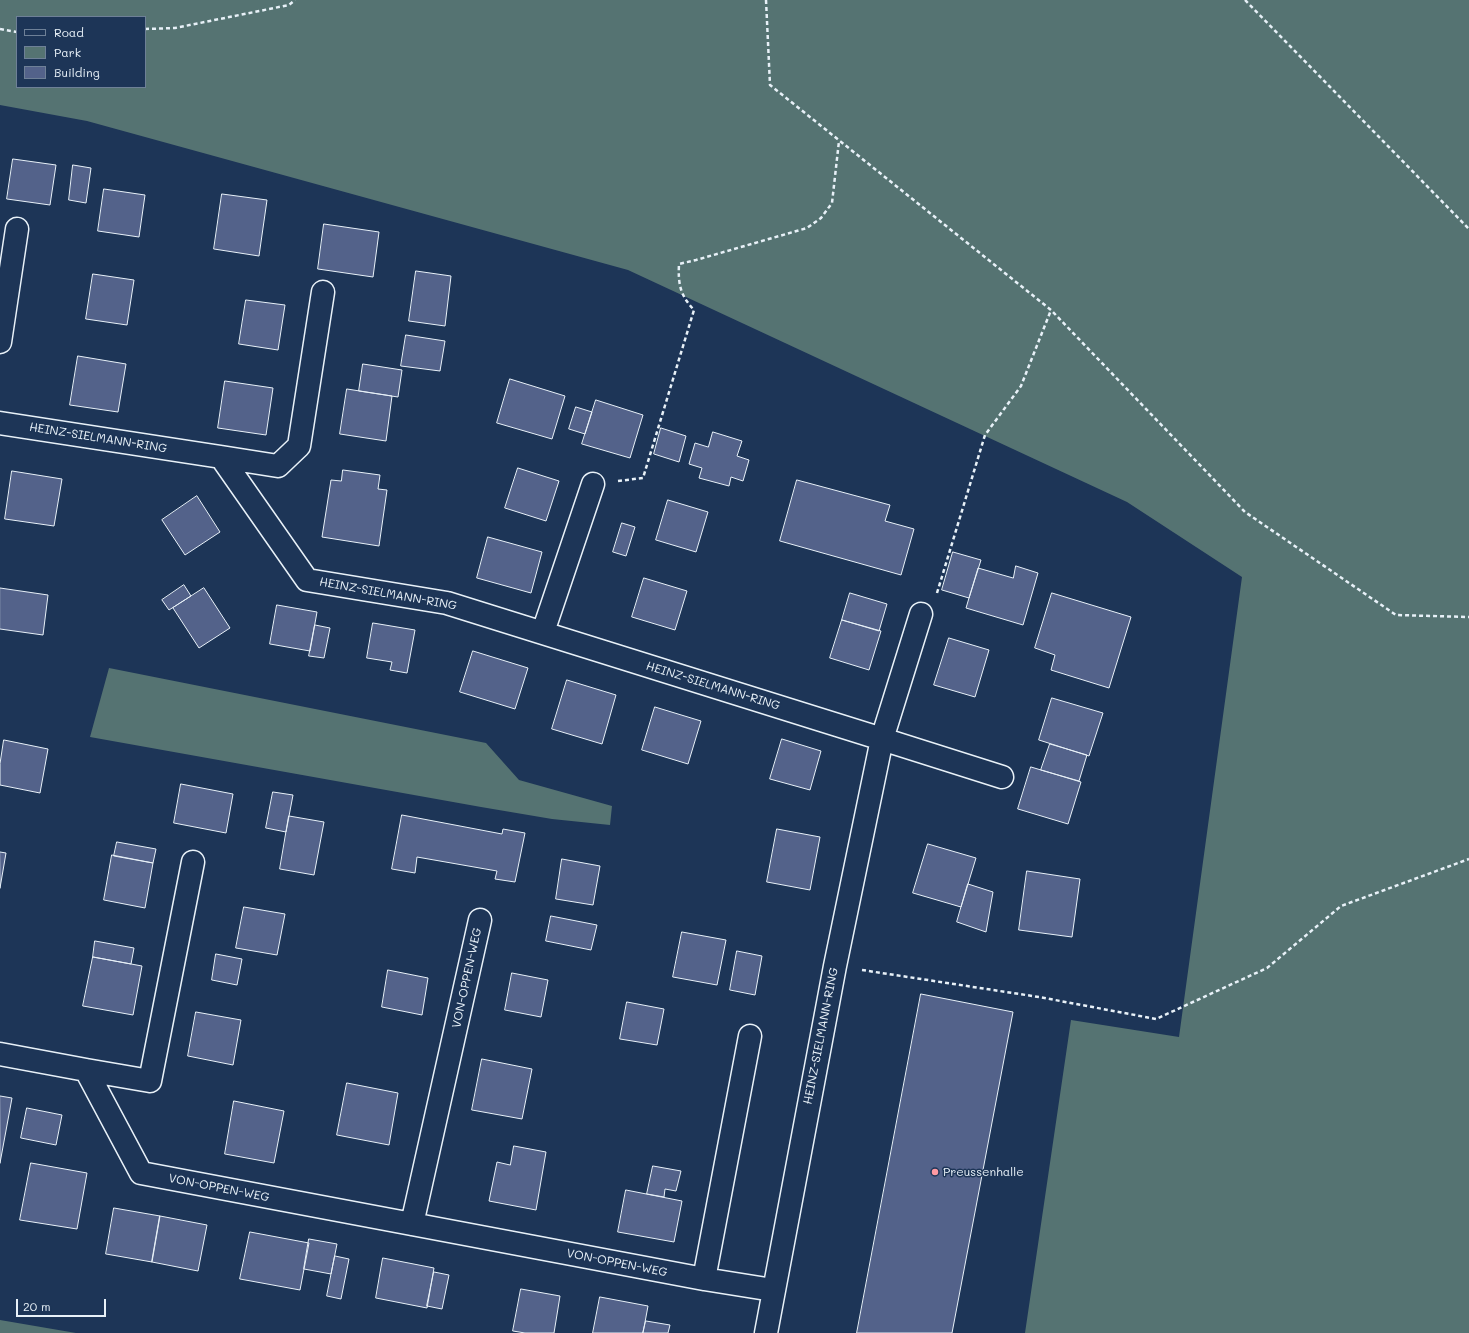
<!DOCTYPE html>
<style>
body{margin:0}
#map{position:relative;width:1469px;height:1333px;overflow:hidden;background:#1d3557;font-family:Mali,sans-serif}
canvas{display:block}
.legend{position:absolute;left:16px;top:16px;width:130px;height:72px;box-sizing:border-box;background:#1d3557;border:1px solid #6e8097;margin:0;padding:5px 7px;list-style:none;font-size:12px;color:#e8f1f8}
.legend li{display:flex;align-items:center;gap:8px;height:20px}
.legend b{width:20px;border:1px solid #6e8097}
.scale{position:absolute;left:16px;top:1299px;width:90px;height:18px;box-sizing:border-box;border:2px solid #e8f1f8;border-top:0;padding-left:5px;font-size:12px;line-height:14px;white-space:nowrap;color:#e8f1f8;-webkit-text-stroke:3px #1d3557;paint-order:stroke}
</style>
<div id="map">
<canvas width="1469" height="1333"></canvas>
<ul class="legend">
<li><b style="height:5px;background:#1d3557"></b>Road</li>
<li><b style="height:11px;background:#557372"></b>Park</li>
<li><b style="height:11px;background:#53628a"></b>Building</li>
</ul>
<div class="scale">20 m</div>
</div>
<script>
const context = document.querySelector('canvas').getContext('2d');
context.lineJoin = 'round';
function paint(path, color) { context.fillStyle = color; context.fill(path, 'evenodd'); }
function trace(path, color, width, dash) { context.strokeStyle = color; context.lineWidth = width; context.lineCap = dash ? 'butt' : 'round'; context.setLineDash(dash || []); context.stroke(path); }
function label(font, color, halo, rows, align = 'center') {
  context.font = font + ' Mali,sans-serif'; context.lineWidth = 3; context.setLineDash([]); context.textBaseline = 'middle'; context.strokeStyle = halo; context.fillStyle = color; for (const [text, x, y, turn = 0] of rows) {
    context.save(); context.translate(x, y); context.rotate((+turn || 0) * Math.PI / 180); context.textAlign = isNaN(turn) ? turn : align; if (halo) context.strokeText(text, 0, 0); context.fillText(text, 0, 0); context.restore();
  }
}
paint(new Path2D(`
 M0,0H1469V1333H1025L1071,1020L1179,1037L1242,577L1127,502L628,270L87,121L0,105ZM17,17H145V87H17Z
 M109,668L486,743L519,780L612,806L610,825L552,819L481,807L90,737Z
 M0,1320L76,1333H0Z`), '#557372');
const building = new Path2D(`
 M13,159L56,165L50,205L7,199Z
 M73,165L91,168L86,203L69,200Z
 M104,189L145,195L139,237L98,231Z
 M222,194L267,200L259,256L214,249Z
 M324,224L379,232L373,277L318,269Z
 M416,271L451,276L445,326L409,321Z
 M93,274L134,280L127,325L86,319Z
 M246,300L285,305L278,350L239,344Z
 M406,335L445,341L440,371L401,366Z
 M78,356L126,364L118,412L70,405Z
 M363,364L402,370L398,397L359,391Z
 M510,379L565,396L552,439L497,423Z
 M225,381L273,388L266,435L218,428Z
 M347,389L392,396L386,441L340,434Z
 M596,400L643,415L630,458L582,444Z
 M576,407L592,412L585,434L569,429Z
 M661,428L686,436L679,462L654,454Z
 M713,432L742,441L737,456L749,460L743,481L731,477L729,486L699,478L702,468L689,464L695,443L708,447Z
 M518,468L559,481L546,521L505,508Z
 M343,470L380,475L378,489L387,490L379,546L322,537L331,480L341,481Z
 M12,471L62,479L54,526L5,519Z
 M797,480L890,505L885,521L914,529L901,575L780,541Z
 M197,496L220,532L185,555L162,520Z
 M668,500L708,512L696,552L656,540Z
 M622,523L635,527L626,556L613,552Z
 M488,537L542,552L531,593L477,578Z
 M953,552L981,560L969,598L942,590Z
 M1016,566L1038,573L1023,625L966,608L978,568L1013,578Z
 M644,578L687,591L675,630L632,617Z
 M184,585L191,596L169,610L162,600Z
 M0,588L48,595L43,635L0,629Z
 M204,588L230,628L199,648L173,608Z
 M850,593L887,604L879,631L842,620Z
 M1052,593L1131,617L1109,688L1051,670L1055,655L1035,648Z
 M277,605L317,612L310,651L270,644Z
 M842,620L881,631L869,670L830,658Z
 M373,623L415,630L407,673L390,670L392,662L367,658Z
 M315,625L330,628L324,658L309,656Z
 M949,638L989,650L975,697L934,685Z
 M473,651L528,668L515,709L460,692Z
 M567,680L616,695L602,744L552,729Z
 M1052,698L1103,713L1089,756L1039,740Z
 M655,707L701,721L688,764L642,750Z
 M782,739L821,751L810,790L770,779Z
 M4,740L48,749L40,793L0,785V764Z
 M1050,744L1087,755L1079,781L1041,770Z
 M1031,767L1081,782L1068,824L1018,809Z
 M181,784L233,794L226,833L174,823Z
 M273,792L293,795L286,832L266,828Z
 M402,815L502,834L503,829L525,833L515,882L495,879L497,871L417,857L415,873L392,869Z
 M289,816L324,822L314,875L280,869Z
 M777,829L820,837L810,890L767,882Z
 M117,842L156,849L153,863L114,856Z
 M928,844L976,858L961,907L913,893Z
 M0,852L6,853L0,888Z
 M112,855L153,863L145,908L104,900Z
 M562,859L600,866L593,905L556,899Z
 M1027,871L1080,879L1072,937L1019,930Z
 M968,884L993,892L986,932L957,922Z
 M244,907L285,914L277,955L236,948Z
 M551,916L597,925L591,950L546,941Z
 M682,932L726,940L717,985L673,977Z
 M95,941L134,948L131,964L93,957Z
 M737,951L762,956L755,995L730,990Z
 M216,954L242,959L237,985L212,980Z
 M93,957L142,966L133,1015L83,1006Z
 M388,970L428,978L422,1015L382,1007Z
 M512,973L548,980L541,1017L505,1010Z
 M921,994L1013,1012L952,1333H857Z
 M627,1002L664,1009L657,1045L620,1039Z
 M196,1012L241,1020L233,1065L188,1056Z
 M482,1059L532,1069L522,1119L472,1110Z
 M347,1083L398,1093L389,1145L337,1135Z
 M0,1096L12,1098L0,1163Z
 M234,1101L284,1111L274,1163L225,1154Z
 M27,1108L62,1115L56,1145L21,1138Z
 M514,1146L546,1152L536,1210L489,1201L497,1162L510,1165Z
 M31,1163L87,1173L77,1229L20,1220Z
 M653,1166L681,1171L676,1191L665,1189L664,1197L647,1194Z
 M626,1190L682,1201L674,1242L618,1232Z
 M114,1208L160,1216L152,1262L106,1254Z
 M160,1216L207,1225L198,1271L152,1262Z
 M250,1232L309,1243L300,1290L240,1279Z
 M309,1239L337,1244L331,1274L304,1269Z
 M335,1256L349,1259L341,1299L327,1296Z
 M383,1258L434,1268L427,1308L376,1298Z
 M434,1272L449,1275L442,1309L427,1306Z
 M521,1289L560,1296L554,1333H525L513,1331Z
 M600,1297L648,1306L643,1333H593Z
 M646,1321L670,1325L668,1333H643Z`);
paint(building, '#53628a');
trace(building, '#e8f1f8', 1);
const minor = new Path2D(`
 M0,342L17,229
 M0,423L221,457L307,580L447,603L882,739L835,966L766,1333
 M221,457L278,466L299,446L323,292
 M921,614L882,739L1002,777
 M543,632L593,484
 M0,1054L86,1070L141,1173L704,1279L773,1290
 M86,1070L150,1081L193,862
 M412,1224L480,920
 M704,1279L750,1036`);
trace(minor, '#e8f1f8', 25);
trace(new Path2D(`
 M766,0L770,85L1051,310L1245,512L1396,615L1469,617
 M1245,0L1469,229
 M0,29L17,32
 M145,29L175,28L289,5L295,0
 M618,481L643,478L694,310C680,295 678,284 679,264L696,260L807,228L821,218L832,203L839,141
 M937,593L985,435L1021,386L1051,310
 M862,970L1039,997L1156,1019L1267,968L1341,906L1469,859`), '#e8f1f8', 2.5, [4, 3]);
trace(minor, '#1d3557', 22);
for (const [x, y, r, color] of [
 [935,1172,4,"#ff9aa2"]
]) { const dot = new Path2D(); dot.arc(x, y, r, 0, 2 * Math.PI); context.fillStyle = color; context.fill(dot); trace(dot, '#1d3557', 1.5); }
label('12px', '#e8f1f8', '#1d3557', [
 ["HEINZ-SIELMANN-RING",98,438,9],
 ["HEINZ-SIELMANN-RING",388,594,10],
 ["HEINZ-SIELMANN-RING",713,686,17],
 ["VON-OPPEN-WEG",467,978,-78],
 ["HEINZ-SIELMANN-RING",821,1036,-79],
 ["VON-OPPEN-WEG",219,1188,11],
 ["VON-OPPEN-WEG",617,1263,11]
]);
label('12px', '#e8f1f8', '#1d3557', [
 ["Preussenhalle",943,1172]
], 'left');
</script>
